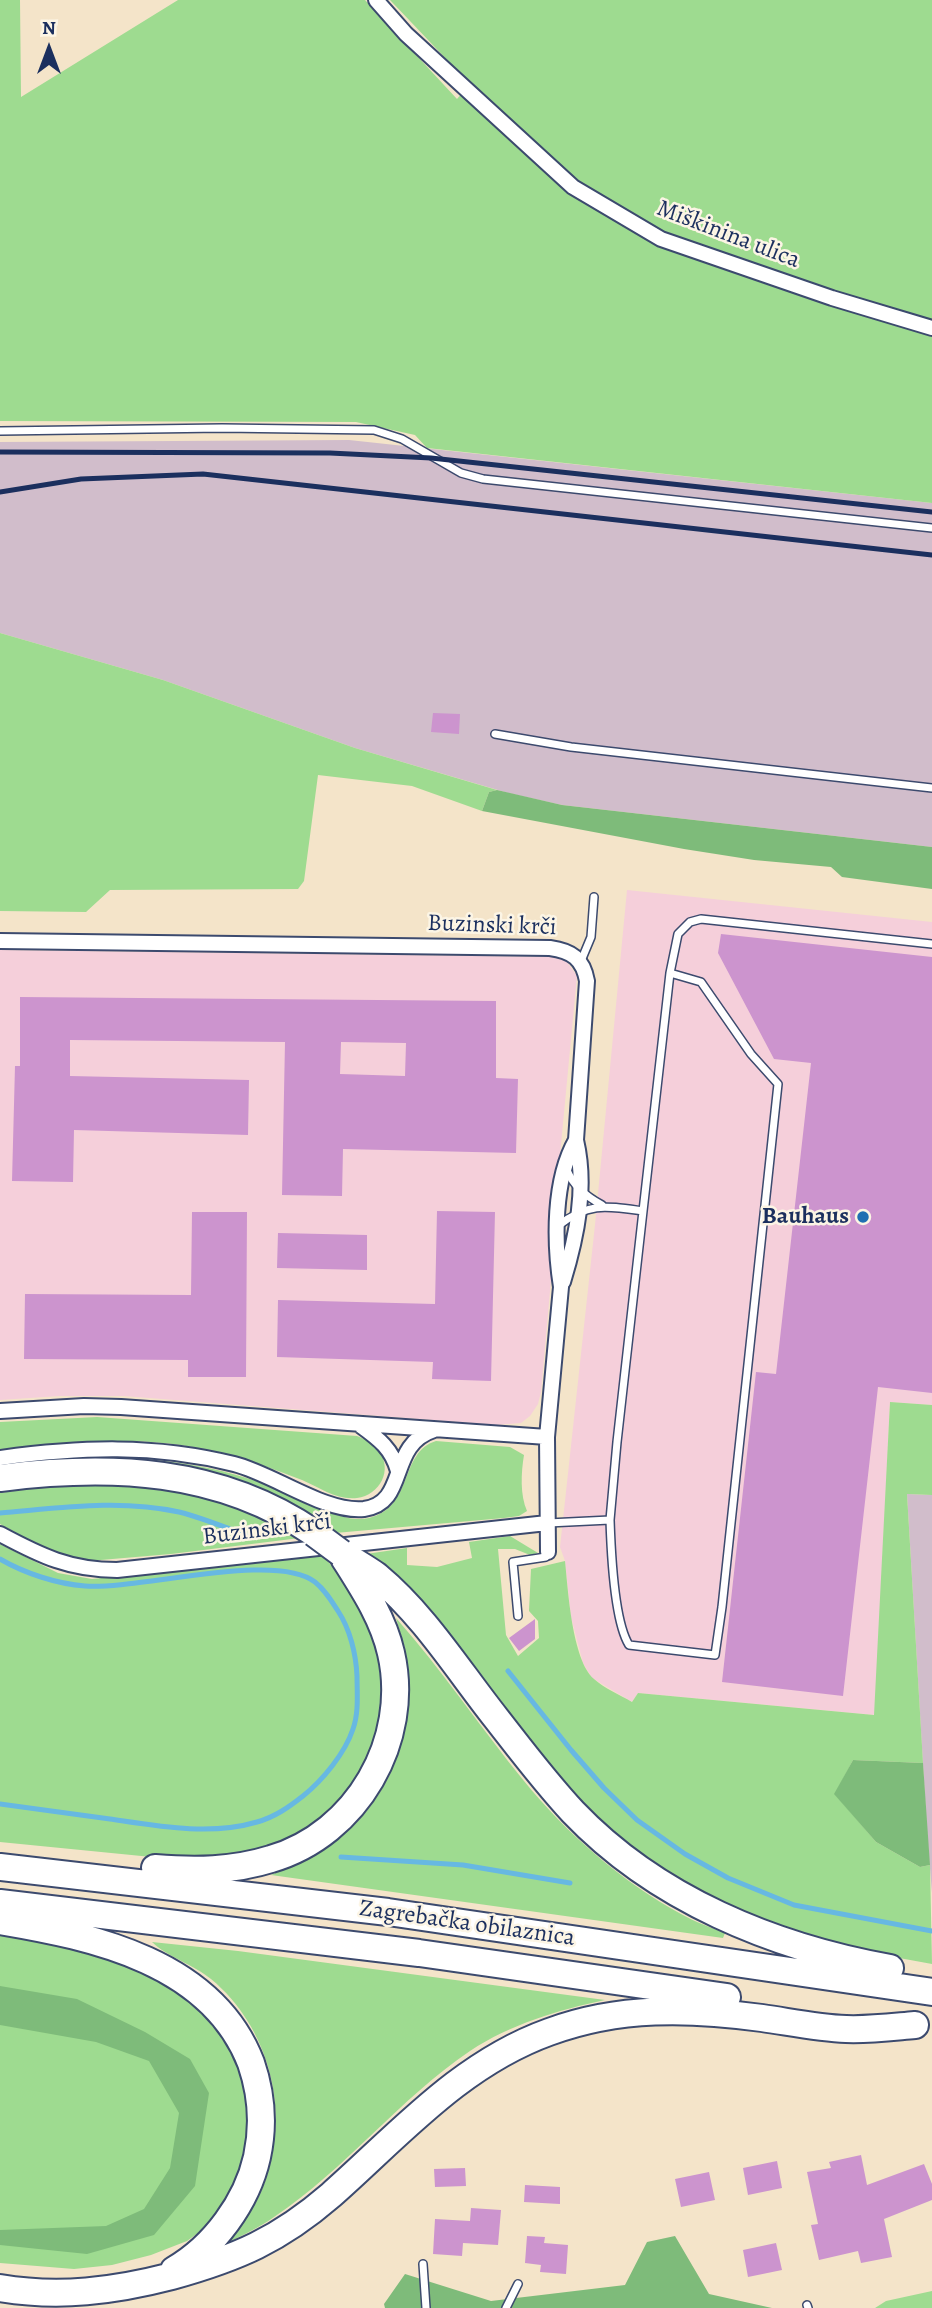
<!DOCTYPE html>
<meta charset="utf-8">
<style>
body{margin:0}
#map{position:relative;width:932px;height:2308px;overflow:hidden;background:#f4e4c9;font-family:Alegreya,serif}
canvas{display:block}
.north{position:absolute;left:14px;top:14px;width:70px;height:70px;-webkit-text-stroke:5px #fcf5e5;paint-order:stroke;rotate:0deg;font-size:19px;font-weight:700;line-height:28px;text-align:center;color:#1b2f5e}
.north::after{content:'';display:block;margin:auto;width:24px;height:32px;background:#1b2f5e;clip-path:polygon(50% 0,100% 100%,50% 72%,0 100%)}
</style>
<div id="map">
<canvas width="932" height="2308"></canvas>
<div class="north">N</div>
</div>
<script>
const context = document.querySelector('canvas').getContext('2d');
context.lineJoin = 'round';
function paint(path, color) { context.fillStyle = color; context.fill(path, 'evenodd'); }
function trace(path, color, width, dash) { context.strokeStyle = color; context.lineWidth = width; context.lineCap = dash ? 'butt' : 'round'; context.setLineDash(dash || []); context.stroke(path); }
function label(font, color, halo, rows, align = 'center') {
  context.font = font + ' Alegreya,serif'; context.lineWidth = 5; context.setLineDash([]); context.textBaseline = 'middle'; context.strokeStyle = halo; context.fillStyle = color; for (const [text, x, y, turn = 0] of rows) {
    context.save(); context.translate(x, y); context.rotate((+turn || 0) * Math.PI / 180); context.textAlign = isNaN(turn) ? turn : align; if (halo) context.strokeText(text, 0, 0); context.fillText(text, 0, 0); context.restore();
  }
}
paint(new Path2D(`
 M627,890L932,922V1405L890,1402L875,1715L638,1693L632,1702L592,1678L583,1663L571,1617L565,1561L560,1547L595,1225Z
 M0,950L559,957L565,959L577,976L554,1218L551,1280L541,1392L538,1404L530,1416L521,1423L496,1425L123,1396H60L0,1400Z`), '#f5cfda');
paint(new Path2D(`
 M349,440L932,503V847L562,805L508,793L355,748L163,680L0,633V442Z
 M907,1494L932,1495V1893L927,1832Z`), '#d1bdcb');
paint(new Path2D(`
 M0,0H20L21,97L178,0H365L457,99L470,84L390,0H932V503L427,448L415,435L356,422L0,421Z
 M0,633L163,680L355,748L497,790L489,792L482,811L412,786L318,775L304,881L298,889L110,890L86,912L0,911Z
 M890,1402L932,1405V1495L907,1494L923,1763L853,1760L835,1794L876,1842L920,1867L930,1865L932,1964L861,1951L769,1927L687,1889L623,1845L570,1796L366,1554L407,1548V1565L437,1567L472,1558L469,1542L510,1536L538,1553L530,1555L515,1549H498L506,1635L518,1656L539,1638L538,1621L529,1611L531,1569L565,1561C568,1589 572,1660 594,1679C604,1688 620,1695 632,1702L638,1693L874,1715Z
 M97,1417L357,1436C365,1439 374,1444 379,1451C393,1470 380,1495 357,1498C336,1500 321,1488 302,1480C274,1469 246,1459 217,1452C143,1434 74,1441 0,1452V1422Z
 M436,1441L510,1447L524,1455C521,1473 520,1495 527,1511L519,1516L504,1518L335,1533L200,1471L173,1464L135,1461L69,1459V1458C147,1454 221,1464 294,1495C317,1504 344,1524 369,1518C414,1507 399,1452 436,1441Z
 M118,1483C167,1489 216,1497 261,1517C275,1522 287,1531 300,1538L171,1554L89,1561L50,1552L0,1524V1493L55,1485Z
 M0,1544L58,1573L92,1579L323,1556L365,1603L382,1644L388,1705L374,1755L328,1818L263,1853L192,1861L0,1842Z
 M396,1618C442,1670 480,1727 524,1781C566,1833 622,1882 681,1914C695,1922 710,1927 725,1933L723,1938L271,1875C303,1862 334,1846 358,1821C399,1778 417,1712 406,1654C404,1642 399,1630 396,1618Z
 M0,1930L101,1950L180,1987L243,2060L251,2145L235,2191L209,2225L187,2241L151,2255L112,2265L74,2269L0,2263Z
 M152,1942L238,1951L605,2000C558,2010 511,2024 470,2051C399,2099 346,2169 274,2217C260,2227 243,2235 227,2243C243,2224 258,2203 266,2179C290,2109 269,2027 211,1979C194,1965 166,1956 152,1942Z
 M932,2291V2308H875L886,2301Z`), '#9edb90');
paint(new Path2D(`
 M497,790L562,805L932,847V889L842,877L831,867L754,860L684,849L482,811L489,792Z
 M853,1760L923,1763L930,1865L920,1867L876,1842L834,1794Z
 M0,1986L77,1999L145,2032L190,2059L209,2093L195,2186L154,2235L87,2254L0,2245V2230L106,2226L144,2209L170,2168L179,2113L149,2061L96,2042L0,2025Z
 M675,2236L709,2294L772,2308H385L384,2304L405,2274L491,2301L625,2285L647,2242Z`), '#7ebb7a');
trace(new Path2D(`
 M0,1513C60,1508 119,1499 179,1512C203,1518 227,1528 251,1537
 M0,1559C24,1573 57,1584 85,1586C139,1590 275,1551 315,1582C325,1590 331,1600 338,1611C350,1629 356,1654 357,1676C357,1693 359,1712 353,1729C345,1753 323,1780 303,1796C289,1807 275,1817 257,1822C210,1836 157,1826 110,1819C73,1814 37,1809 0,1804
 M508,1671L571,1750L604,1788L637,1820L685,1854L728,1878L794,1905L932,1931
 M341,1857L463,1865L570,1883`), '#67b8e2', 5);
paint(new Path2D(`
 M433,713L460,714L459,734L431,732Z
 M721,934L932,957V1393L878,1387L843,1696L722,1682L756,1372L776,1374L811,1063L774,1059L718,953Z
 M20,997L496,1001V1078L518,1079L516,1153L343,1149L342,1196L282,1195L285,1042L70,1040V1076L249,1080L248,1135L74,1130L73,1182L12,1181L15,1066H20ZM341,1042L406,1043L405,1076L340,1074Z
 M437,1211L495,1212L491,1381L432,1379L433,1362L277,1357L278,1300L435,1304Z
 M192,1212H247L246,1377H188V1360L24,1359L25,1294L191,1295Z
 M278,1233L367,1235V1270L277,1268Z
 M535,1619V1639L519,1651L509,1638Z
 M861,2155L867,2185L924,2164L932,2184V2200L884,2219L892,2257L861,2263L858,2251L819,2260L811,2225L818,2224L807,2172L831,2168L829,2162Z
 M777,2161L782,2188L748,2195L743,2168Z
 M465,2168L466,2186L435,2187L434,2169Z
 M709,2172L715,2200L681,2207L675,2179Z
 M525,2185L560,2187V2204L524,2202Z
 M471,2208L501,2210L498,2245L463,2243L462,2256L433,2254L435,2219L470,2221Z
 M527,2236L545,2237L544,2243L568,2245L566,2274L540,2272L541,2265L525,2263Z
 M776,2243L782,2270L748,2277L743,2250Z`), '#cc94ce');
const lane = new Path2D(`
 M0,431L222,428L374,430L402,439L461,473L483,479L932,528
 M495,734L571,747L932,788
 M581,961L591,937L594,897
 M567,1170C573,1186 587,1197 602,1205
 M643,1211L670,973L678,934L690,922L701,919L932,944
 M610,1520C611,1550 614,1621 629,1645L715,1655L722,1607L778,1084L751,1054L701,982L670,973
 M548,1523L610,1520L617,1442L643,1211C607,1206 588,1202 558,1226
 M518,1616L513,1562L546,1557L548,1553
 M423,2264L426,2308
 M807,2305L808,2308
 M506,2308L518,2284`);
const street = new Path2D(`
 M376,0L406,34L573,187L661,239L832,298L932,328
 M0,941L550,948C572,951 583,959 587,981L576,1140C553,1180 554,1242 561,1287L547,1437L548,1552
 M563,1282C577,1236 587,1187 576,1140
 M0,1411L84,1406L121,1407L547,1437
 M361,1426C379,1439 392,1449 398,1471
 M0,1458C81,1447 154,1444 234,1464C274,1474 325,1513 364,1509C409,1503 387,1445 434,1430
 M0,1534C41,1556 70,1570 117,1570L547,1523`);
const highway = new Path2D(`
 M0,1478C110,1464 219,1468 314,1533
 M341,1553C353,1561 366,1568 377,1576C424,1615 458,1670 496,1718C521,1750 545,1782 573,1812C656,1899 773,1947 890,1968
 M0,1867L388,1912L932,1992
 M155,1868C194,1871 233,1871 271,1859C357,1834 411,1740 391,1653C383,1618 363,1588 344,1558
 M0,1903L419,1953L727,1997
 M0,1921C95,1937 212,1962 251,2063C262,2095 264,2125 257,2157C247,2202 214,2247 174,2270
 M0,2288C59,2298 114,2291 172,2276C237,2258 279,2240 331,2195C399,2135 460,2064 549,2032C619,2006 690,2008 762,2018C790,2022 818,2028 846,2029C869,2030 892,2027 915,2025`);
trace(lane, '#3c4a6e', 10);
trace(street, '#3c4a6e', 18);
trace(highway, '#3c4a6e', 30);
trace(lane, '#fff', 7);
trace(street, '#fff', 14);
trace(highway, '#fff', 26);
trace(new Path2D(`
 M0,452L330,453L431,458L932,512
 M0,492L81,479L203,474L932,555`), '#1b2f5e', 5);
const highwayBridge = new Path2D(`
 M314,1533L341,1553`);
trace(highwayBridge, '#3c4a6e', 30, []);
trace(highwayBridge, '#fff', 26);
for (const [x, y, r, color] of [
 [863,1217,7,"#1f6fb2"]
]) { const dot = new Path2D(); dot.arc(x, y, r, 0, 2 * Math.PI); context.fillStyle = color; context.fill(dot); trace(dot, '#fcf5e5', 2.5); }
label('24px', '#1b2f5e', '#fcf5e5', [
 ["Miškinina ulica",728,235,21],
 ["Buzinski krči",492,926,2],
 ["Buzinski krči",267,1530,-7],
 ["Zagrebačka obilaznica",467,1924,8]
]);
label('bold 24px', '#1b2f5e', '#fcf5e5', [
 ["Bauhaus",849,1217]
], 'right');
</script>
